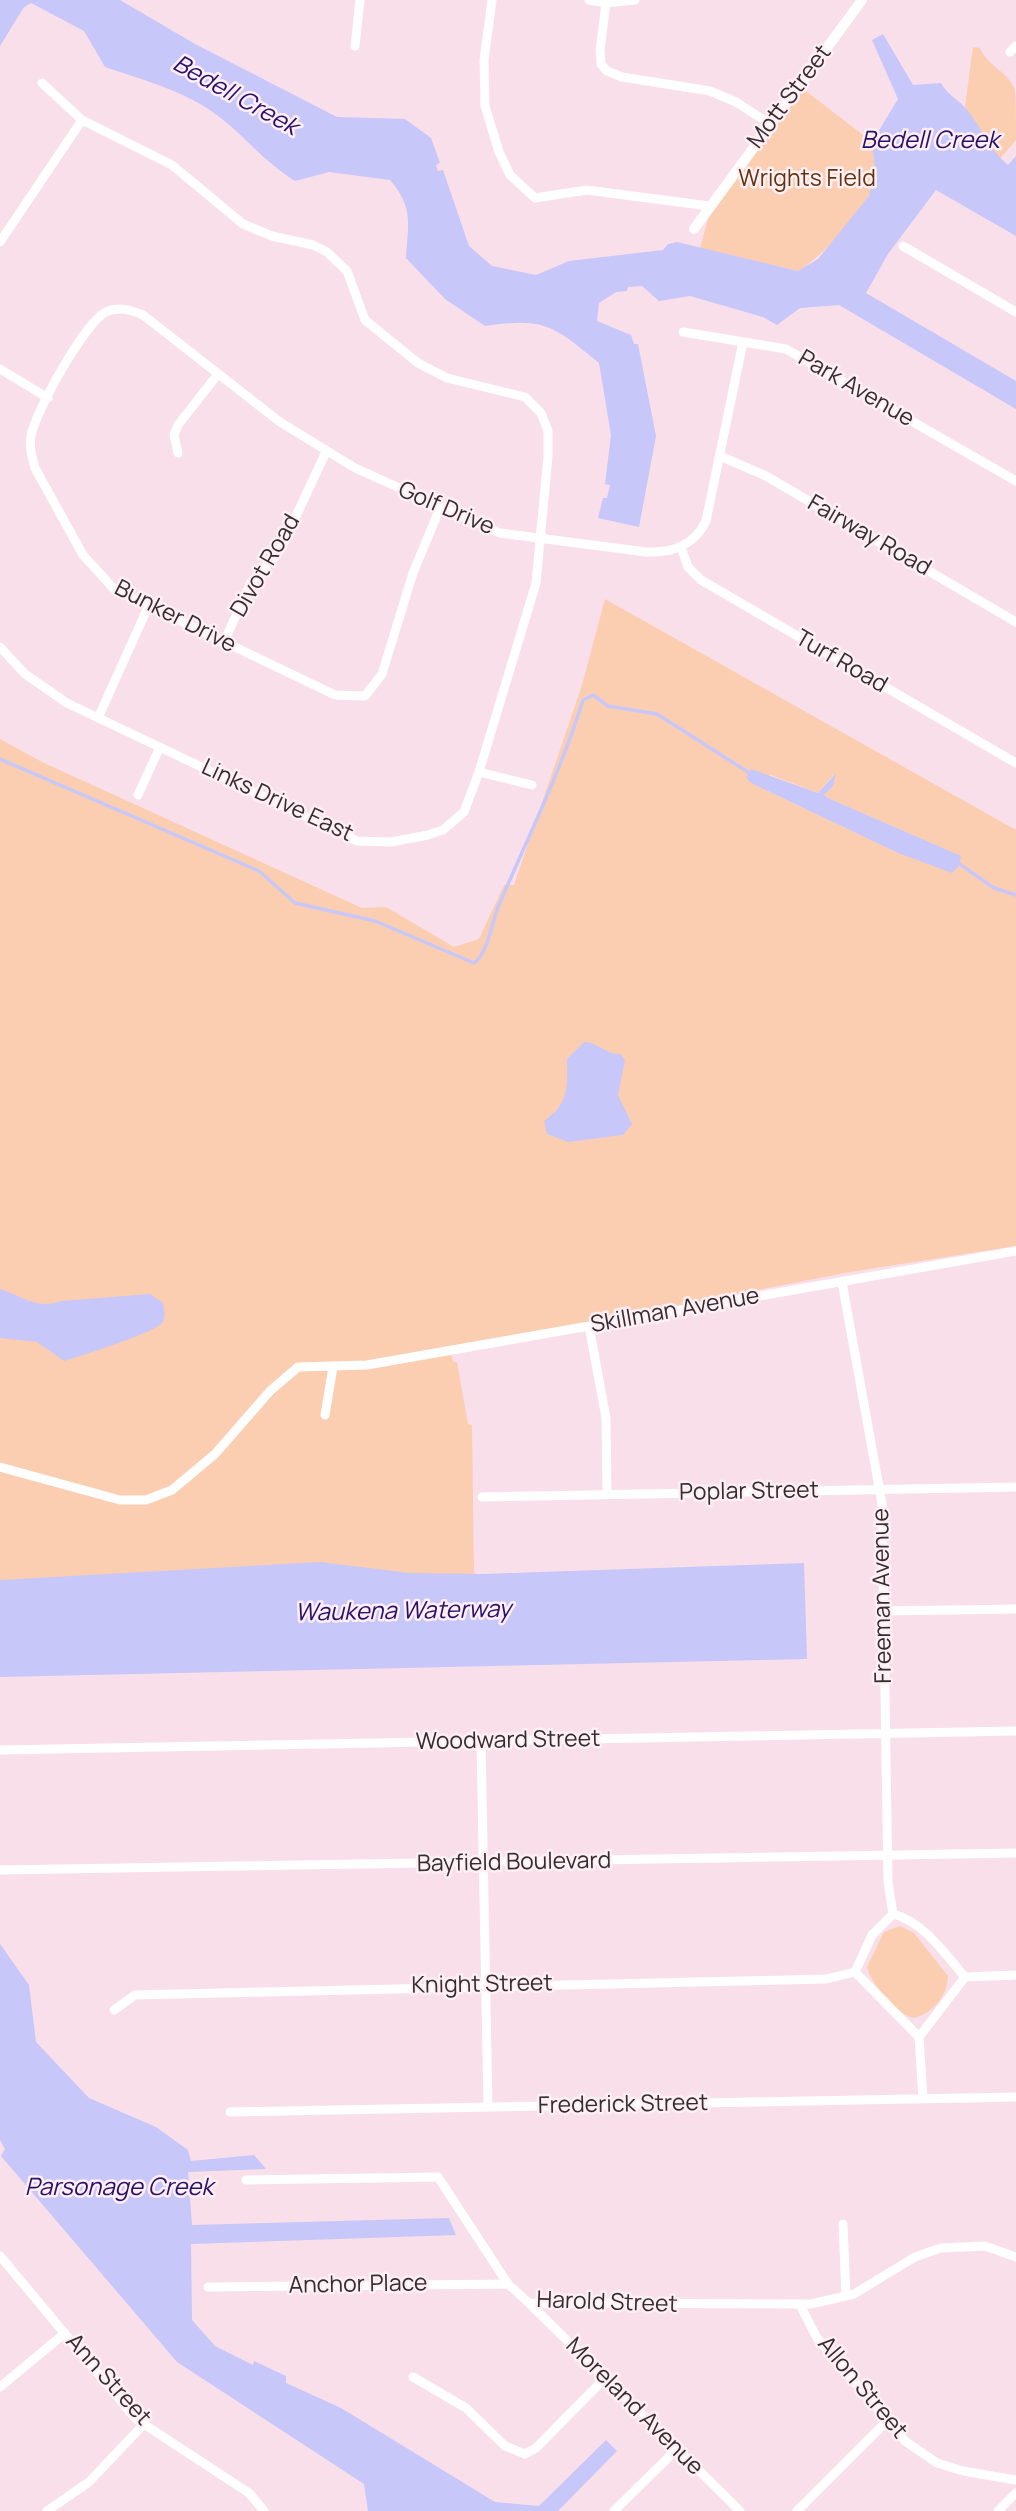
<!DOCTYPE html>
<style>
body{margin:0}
canvas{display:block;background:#f8dfe9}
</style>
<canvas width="1016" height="2511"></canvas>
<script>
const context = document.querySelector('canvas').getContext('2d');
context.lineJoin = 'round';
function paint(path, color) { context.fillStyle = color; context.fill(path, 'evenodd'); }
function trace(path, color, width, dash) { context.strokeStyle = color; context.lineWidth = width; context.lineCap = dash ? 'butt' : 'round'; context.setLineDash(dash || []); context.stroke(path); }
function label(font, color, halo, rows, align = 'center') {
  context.font = font + ' Manrope,sans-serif'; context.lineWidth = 5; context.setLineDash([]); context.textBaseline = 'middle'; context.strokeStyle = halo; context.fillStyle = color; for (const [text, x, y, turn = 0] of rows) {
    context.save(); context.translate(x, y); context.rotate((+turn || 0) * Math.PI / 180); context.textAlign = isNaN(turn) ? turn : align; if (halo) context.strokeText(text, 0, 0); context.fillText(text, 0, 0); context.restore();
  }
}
paint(new Path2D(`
 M973,47L980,48C988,67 1008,71 1015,90C1016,102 1016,127 1016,140L997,162L965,107Z
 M802,88L872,142C874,159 877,180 869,196C858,218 819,259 798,271L700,248L710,212Z
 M605,599L1016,830V1246L850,1272L450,1350L453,1362H457L468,1424L472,1425L474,1574L0,1584V739L42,762L362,908L386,907L454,947L479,939L504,885H514L582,685ZM834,774L833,786L824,795L828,798L947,850L898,853L751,783L771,775L818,793Z
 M900,1926L914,1933L948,1976C948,1995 932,2014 914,2018C897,2015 871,1984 867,1967L884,1932Z`), '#fcceb1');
paint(new Path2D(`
 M0,0H120L195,44L337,117L405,119L431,138L440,163L436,165L438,171L443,170L469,246L492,266L536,275L569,261L663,250L668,244L677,242L798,271L818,259L869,196L875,171L872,142L898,99L872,40L883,34L913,85L941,83C947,95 960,100 968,111C983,130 990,150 1008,165L1016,156V236L936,190L888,254L866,293L1016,381V409L839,305L800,308L777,325L763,317L690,296L659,301L642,286L628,287L627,291L616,292L599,303L597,321L631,335L634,344H638L656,436L639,527L598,518L603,498H607L610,485L605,484L611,435L599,363C553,326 546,317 485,326L445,299L406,258C408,224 414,208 390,180L329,172L295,181C263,161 246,137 218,116C186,91 143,80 105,67L84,31L31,3L24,7L0,46Z
 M751,769L818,793L836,773L833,786L824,795L828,798L961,856L958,867L952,873L898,853L751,783L746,777Z
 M584,1042C598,1042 605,1054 620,1054L625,1060L618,1095L632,1124L623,1135L568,1142L547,1134L544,1121C570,1103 567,1087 567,1059Z
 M0,1289C22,1296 37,1310 61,1301L150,1294L163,1303C164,1309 167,1319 161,1324C150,1334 81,1356 64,1361L37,1342L0,1338Z
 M320,1562L409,1573L483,1574L804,1563L807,1659L0,1677V1580Z
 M0,1944L29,1985L36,2042L89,2098L156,2127L188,2150L191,2161L254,2155L266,2169L188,2172L192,2225L449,2218L456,2235L191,2244L192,2320L215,2346L253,2365L254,2361L286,2376V2383L341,2408L495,2502L539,2506L606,2440L617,2451L558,2511H368L364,2484L177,2362L1,2156L5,2149L0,2140Z`), '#c8c7f9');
trace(new Path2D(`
 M0,759L259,871L295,903L375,921L474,963C488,953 492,921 499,905C528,837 561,771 583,700L593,695L608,706L657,714L751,774
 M958,863L994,888L1016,895`), '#c8c7f9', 3.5);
trace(new Path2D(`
 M492,0L484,60L485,106L499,152L510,175L535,198L587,190L709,206
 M589,0L606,3L635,0
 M606,3L600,50L601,64L607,71L622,77L710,91L736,102L770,124
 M355,46L360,0
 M1010,52L1016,46
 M0,242L82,120
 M903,246L1016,312
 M683,332L786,349L1016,481
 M0,369L48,398
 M178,453L174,435L178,425L218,374
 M720,456L766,476L1016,622
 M440,508L413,573L382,674L365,696L335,695L114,589L83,555L35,468C32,457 29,447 31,436C35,412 85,322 106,312C118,306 131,310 143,315L280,422L355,468L500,533L646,552C672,553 694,546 706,521L743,342
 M681,547L688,567L701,580L1016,763
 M224,642L251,582L276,556L283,544L326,452
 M0,647L25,674L67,703L357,841L391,842L428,835L443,830L464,812L479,772L536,583L548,456V431L541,413L525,397L447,378L418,363L365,320L347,271L327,252L313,245L272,236L243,224L172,165L82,120L42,83
 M98,718L148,607
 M479,772L532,785
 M138,795L160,747
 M842,1282L882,1504L888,1882L893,1914
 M589,1326L606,1418L607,1494
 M325,1415L333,1367
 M0,1467L120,1500H146L172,1490L215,1454L270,1391L298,1367L367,1365L1016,1251
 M482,1497L1016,1487
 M884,1611L1016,1609
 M481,1741L488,2107
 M0,1750L1016,1731
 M0,1870L1016,1853
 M855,1972L872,1935L893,1914C924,1922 944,1953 965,1977
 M855,1972L919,2037L923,2099
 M965,1977L1016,1975
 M114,2010L135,1995L826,1979L855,1972
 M919,2037L965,1977
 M230,2112L1016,2097
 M246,2180L438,2177L508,2284L529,2303L811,2304L854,2294L915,2257L941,2248L985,2246L1016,2257
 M843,2224L846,2296
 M0,2256L136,2419L249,2493L264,2511
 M208,2287L508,2284
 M529,2303L740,2511
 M800,2305L817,2338L905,2441L937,2463L963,2471L1016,2480
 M413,2377L466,2408L505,2446L525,2454L536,2448L605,2378
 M0,2387L65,2333
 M47,2511L89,2482L145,2423
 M614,2511L677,2449
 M797,2511L886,2422
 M998,2511L1016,2493`), '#fff', 9);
trace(new Path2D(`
 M694,229L862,0`), '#fff', 10);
label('23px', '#352c30', '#feeff5', [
 ["Mott Street",790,97,-53],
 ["Park Avenue",856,389,30],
 ["Golf Drive",446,509,23],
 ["Fairway Road",869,536,30],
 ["Divot Road",266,566,-60],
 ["Bunker Drive",175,617,27],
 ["Turf Road",841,662,30],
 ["Links Drive East",277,801,25],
 ["Skillman Avenue",675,1311,-10],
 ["Poplar Street",749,1492,-1],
 ["Freeman Avenue",883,1596,-91],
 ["Woodward Street",508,1741,-1],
 ["Bayfield Boulevard",514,1863,-1],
 ["Knight Street",482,1985,-1],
 ["Frederick Street",623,2105,-1],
 ["Anchor Place",358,2285,-1],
 ["Harold Street",607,2303,2],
 ["Ann Street",108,2380,48],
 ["Allon Street",862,2388,50],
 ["Moreland Avenue",634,2407,45]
]);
label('23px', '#65330b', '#feeff5', [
 ["Wrights Field",807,180]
]);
label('italic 24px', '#2a106d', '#feeff5', [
 ["Bedell Creek",235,96,29],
 ["Bedell Creek",930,141],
 ["Waukena Waterway",403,1612,-1],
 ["Parsonage Creek",119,2188]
]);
</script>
